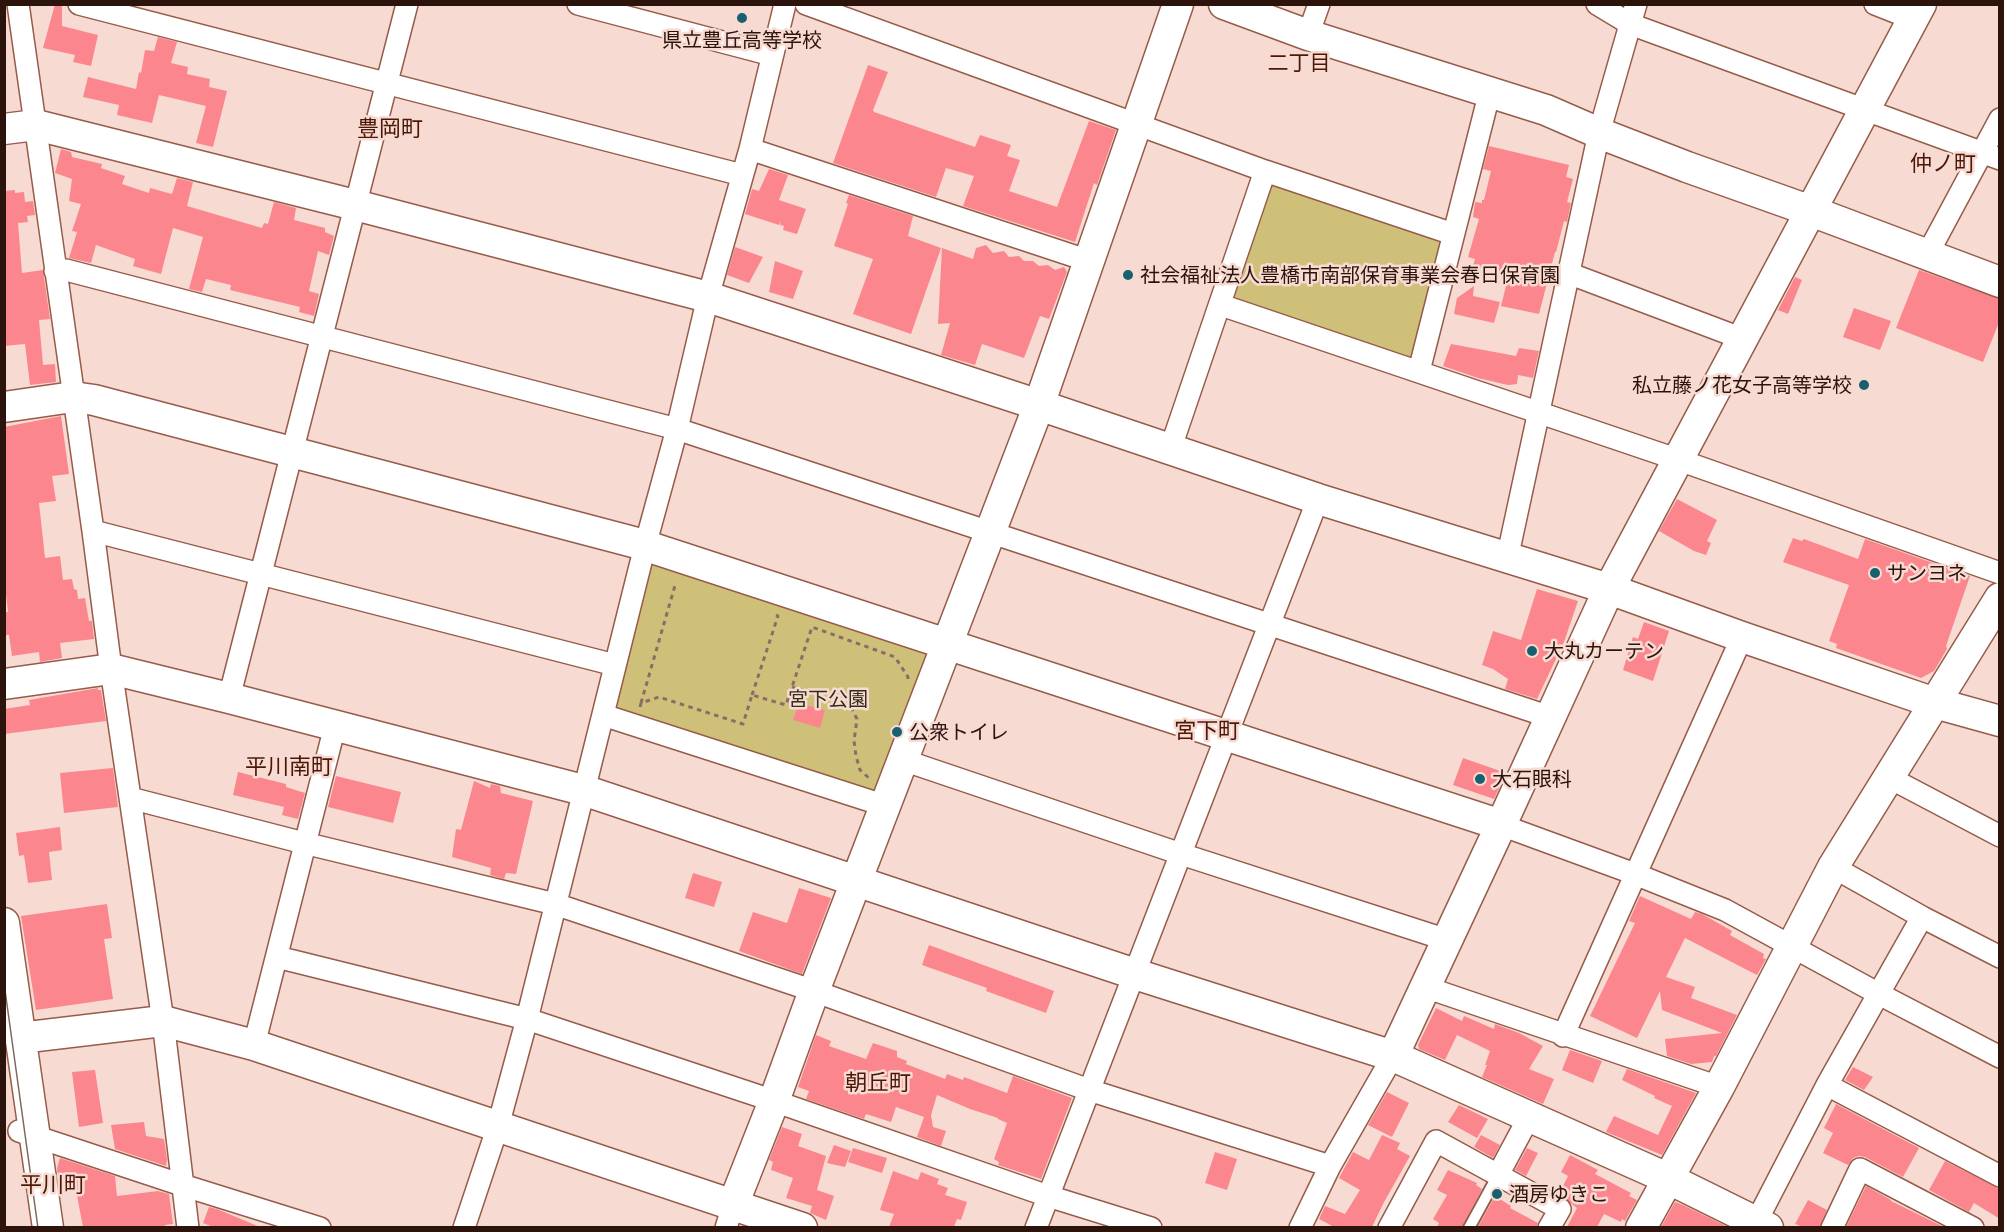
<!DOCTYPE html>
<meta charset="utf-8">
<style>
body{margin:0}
#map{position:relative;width:2004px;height:1232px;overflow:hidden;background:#f7dbd2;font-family:Ubuntu,sans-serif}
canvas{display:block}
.frame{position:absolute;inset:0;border:6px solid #2c130c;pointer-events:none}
</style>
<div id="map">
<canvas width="2004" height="1232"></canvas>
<div class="frame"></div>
</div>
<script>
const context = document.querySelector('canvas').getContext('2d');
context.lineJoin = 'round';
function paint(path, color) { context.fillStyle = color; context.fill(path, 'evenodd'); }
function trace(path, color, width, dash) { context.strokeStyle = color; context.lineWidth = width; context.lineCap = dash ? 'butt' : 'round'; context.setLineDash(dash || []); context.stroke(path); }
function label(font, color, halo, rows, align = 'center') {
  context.font = font + ' Ubuntu,"Noto Sans JP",sans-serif'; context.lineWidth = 5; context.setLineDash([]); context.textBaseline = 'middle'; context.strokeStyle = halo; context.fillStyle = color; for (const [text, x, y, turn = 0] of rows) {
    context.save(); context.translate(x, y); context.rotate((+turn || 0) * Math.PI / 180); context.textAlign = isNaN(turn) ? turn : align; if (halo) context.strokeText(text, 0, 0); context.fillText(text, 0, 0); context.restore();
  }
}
paint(new Path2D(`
 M1270,182L1439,237L1443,246L1413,357L1408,360L1236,304L1231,296Z
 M658,560L931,649L881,794L616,712L613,704L649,563Z`), '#cfc079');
paint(new Path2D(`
 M55,4H62V26L98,35L91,66L73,62L75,55L43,48Z
 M158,37L177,42L171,63L188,67L187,74L210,79L209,87L227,91L213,147L196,143L206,106L159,95L152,123L117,115L119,105L83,97L88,77L136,89L139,72L141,73L145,50L154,51Z
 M868,65L888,72L873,110L874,112L975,147L980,135L1011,145L1007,156L1020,160L1009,191L1057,207L1089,121L1116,130L1097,185L1094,183L1075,242L963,206L974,176L946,168L936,197L833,163Z
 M1489,146L1569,165L1566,177L1573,179L1567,202L1571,203L1567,222L1564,221L1556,252H1555L1539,314L1501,306L1509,274L1473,266L1475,259L1468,257L1479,219L1473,217L1475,202L1482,203V200H1484L1491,171L1483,169Z
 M61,149L71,152L72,157L102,164L101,168L125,176L122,184L149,193L150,188L172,194L177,178L193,182L187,206L262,228L264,223L268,224L274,202L296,208L294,220L325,228V232L334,236L329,255L318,251L309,291L319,294L314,316L299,312L300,307L230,290L231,285L206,279L202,292L189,289L203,237L173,228L161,274L133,266L135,259L96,245L91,263L69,258L77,232L72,231L81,204L69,201L72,179L55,173Z
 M769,169L788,175L779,200L806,209L797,234L783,230L784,226L780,225L781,221L779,225L745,214L752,189L759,191Z
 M15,190V193L24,192L25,202L33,201L35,215L27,216L28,222L18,223L22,273L43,270L50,319L39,320L43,365L55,364L56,382L30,385L25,344L4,346V191Z
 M849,195L913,216L908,236L941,248L911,334L853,314L873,259L834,246L848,204L846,203Z
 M986,245L993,253L1004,251L1009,257L1019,256L1024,261H1033L1039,266L1048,265L1055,270L1064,267L1067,272L1049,319L1040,316L1024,358L982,344L975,365L941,355L950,323L938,324L942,248L973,259L976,248Z
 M735,247L763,257L749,283L727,275Z
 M775,261L803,271L793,299L769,292Z
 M1919,270L2000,299V320L1983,362L1896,328Z
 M1795,277L1802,280L1788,314L1778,310Z
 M1474,286L1473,296L1500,302L1494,323L1454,314L1457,298Z
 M1854,308L1891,321L1880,350L1843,337Z
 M1451,344L1516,356L1519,348L1539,351L1533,378L1518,375L1517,384L1508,385L1478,378L1443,366Z
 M61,416L69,474L52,476L56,501L39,503L45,558L60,556L63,580L72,579L74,589L77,590L78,599L85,598L89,621H92L94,639L60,643L62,658L40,662L39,652L12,656L9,635H4V612H8L4,577V427Z
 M1677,499L1717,520L1707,541L1711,543L1706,555L1694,551L1659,531Z
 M1793,538L1802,541L1804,539L1858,559L1865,539L1970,576L1946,646L1947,649L1934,671L1921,678L1836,648L1837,644L1829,641L1849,585L1783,562Z
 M1537,589L1578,601L1564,642L1537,699L1505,689L1508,679L1493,669L1482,665L1493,631L1521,640Z
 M1644,622L1669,631L1653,681L1623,670L1633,637L1638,639Z
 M98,688V690H101L106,721L4,734V709L30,705L29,700Z
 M799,703L825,710L820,728L793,720Z
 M1463,758L1506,773L1494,799L1453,785Z
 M113,768L118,807L64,813L60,773Z
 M238,772L286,784V787L305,793L298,819L282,815L284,807L233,795Z
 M336,776L401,792L393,823L328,807Z
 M474,781L490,788L491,784L500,786L501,793L533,801L516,874L506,873L504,879L490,875L491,868L452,857L456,829L461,830Z
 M60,827L62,850L49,852L52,880L28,883L24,855L19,856L16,833Z
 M693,873L722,882L714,907L685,898Z
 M799,888L831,898L802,974L739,951L753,912L787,923Z
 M1640,896L1691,919L1695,912L1702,914L1732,931L1730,935L1764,954L1763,958L1766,959L1757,975L1685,938L1666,977L1695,987L1691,998L1737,1015L1716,1056H1714L1712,1062L1691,1064L1667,1056L1665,1039L1722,1033L1662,1010L1660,991L1637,1038L1590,1016L1635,923L1629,921Z
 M107,904L112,938L104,939L113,999L36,1010L21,916Z
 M929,945L1054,991L1046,1013L986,991L987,988L922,965Z
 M1436,1008L1462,1021L1464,1016L1494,1029L1495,1024L1519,1033L1543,1046L1529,1069L1554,1079L1543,1104L1482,1077L1487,1065H1485L1490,1051L1457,1035L1445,1060L1419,1049L1418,1045Z
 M816,1035L831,1041L829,1046L866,1059L873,1043L897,1051V1057L907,1061L906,1064L945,1079L947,1074L963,1080L964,1077L1007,1093L1013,1076L1072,1098L1041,1179L998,1165L999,1162L994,1159L1007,1123L998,1119V1118L970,1109L937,1095L931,1115L933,1127L946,1131L941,1146L917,1137L924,1117L896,1107L891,1122L866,1114L864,1119L806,1099L809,1091L798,1087Z
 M1570,1050L1602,1061L1593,1083L1562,1070Z
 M1853,1067L1873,1077L1864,1090L1845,1080Z
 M1627,1069L1696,1093L1662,1155L1606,1132L1614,1116L1658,1135L1672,1106L1654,1098L1655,1096L1622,1080Z
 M95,1070L103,1123L79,1127L72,1072Z
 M1387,1092L1409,1103L1392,1137L1368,1125Z
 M1836,1104L1919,1148L1903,1177L1865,1157L1859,1156L1853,1158L1848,1165L1823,1153L1833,1133L1824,1128Z
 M1459,1105L1488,1119L1477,1138L1448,1122Z
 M144,1122L146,1136L164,1139L167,1159L166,1166L115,1149L111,1125Z
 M782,1127L802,1134L798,1146L826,1156L817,1190L834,1196L826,1220L810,1213L812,1206L786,1198L793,1178L771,1170L773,1162L769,1160Z
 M1382,1135L1400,1143L1397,1149L1410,1156L1383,1204L1372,1227H1334L1319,1219L1325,1206L1345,1214L1360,1190L1339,1178L1353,1152L1369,1160Z
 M1481,1135L1500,1145L1493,1158L1474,1147Z
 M834,1145L851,1151L845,1167L827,1163Z
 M853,1148L887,1158L882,1173L848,1162Z
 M1527,1148L1538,1153L1526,1176L1515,1170Z
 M1215,1152L1237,1159L1227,1190L1205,1183Z
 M1570,1155L1598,1170L1595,1174L1631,1193L1629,1196L1637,1200L1625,1221L1622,1219L1621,1222L1604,1214L1597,1227H1567L1577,1208L1559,1194L1568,1176L1561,1172Z
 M60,1158L115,1176L117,1196L158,1191L169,1194L173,1224L165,1225V1227H83L75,1185L58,1178L57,1168Z
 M1945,1161L2000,1189V1219L1974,1203L1969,1212L1929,1190Z
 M1448,1170L1477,1183L1476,1185L1482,1189L1462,1227H1437L1439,1223L1433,1219L1447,1195L1437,1190Z
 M893,1171L918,1180L921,1172L939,1179L937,1184L948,1188L945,1195L967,1202L961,1220L957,1219L954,1227H889L894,1214L880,1210Z
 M1866,1186L1891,1200V1201L1944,1227H1846Z
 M1495,1196L1511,1206L1510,1208L1538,1223L1536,1227H1478Z
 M1808,1200L1827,1210L1820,1227H1803L1795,1224Z
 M1675,1202L1683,1205L1728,1227H1661Z
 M209,1207L217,1209L260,1227H213L203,1223Z`), '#fc868d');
const lane = new Path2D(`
 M1469,1228L1498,1175`);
const street = new Path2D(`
 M18,4L93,531L111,669L163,1021L188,1228
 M79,4L742,175
 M578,4L772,55
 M806,4L1265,171L1453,234
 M1597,4L1630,24L2000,159
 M1875,4L1913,19
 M1308,35L1319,4
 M750,149L1089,261
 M1927,255L2000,119
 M55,271L66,270L677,429L1550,717
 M1568,273L1743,339
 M1221,305L1679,460L2000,573
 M1419,371L1490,91
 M1170,450L1265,171
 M93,531L615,665
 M1507,559L1599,133L1636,4
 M229,698L407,4
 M603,715L886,806
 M903,760L1181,854L1447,940
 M1888,777L2000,836
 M130,798L304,843L555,904L814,991L1089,1090L1330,1166
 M1501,825L1635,874L1725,910L1879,994L2000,1057
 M1833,867L1922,917L2000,957
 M277,957L527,1019L774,1101L1048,1196L1151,1228
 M1425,987L1719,1087
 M1563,1036L1742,637
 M254,1045L335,726
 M1827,1085L2000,1176
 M19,1131L182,1185L320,1228
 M1498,1175L1529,1117
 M464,1228L498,1126L527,1019L645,546L677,429L708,297L750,149L785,4
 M726,1228L733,1205
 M1036,1228L1318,499
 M1300,1228L1330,1166L1393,1056
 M1389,1228L1436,1141L1560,1209L1549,1228
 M1753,1228L1827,1085L1922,917
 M1832,1228L1860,1169L1973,1228`);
const secondary = new Path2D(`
 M1224,4L1308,35L1546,110L1599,133L1687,167L1811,211L2000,282
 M4,129L36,125L355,205L708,297L1039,405L1318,499L1609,589L1742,637L1935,703L2000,721
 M4,407L73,397L94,400L637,543L1501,825
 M4,684L111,669L229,698L583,790L1135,974L1393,1056L1667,1178L1768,1228
 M4,923L48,1228
 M20,1038L163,1021L254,1045L802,1228
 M1393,1056L1501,825L1609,589L1921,4
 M733,1205L774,1101L814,991L1039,405L1178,4
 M1641,1228L1719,1087L1833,867L2000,598`);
trace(lane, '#975b49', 14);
trace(street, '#975b49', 24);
trace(secondary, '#975b49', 33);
trace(new Path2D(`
 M792,687L850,705L857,719L854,741L856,756L860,770L870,779
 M752,695L778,616L776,615
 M641,703L676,582
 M640,707L641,703L659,697L743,724L752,695L786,705L812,627L895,657L908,677V680`), '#886e66', 3, [4.5, 4.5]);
trace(lane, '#fff', 10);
trace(street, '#fff', 21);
trace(secondary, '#fff', 30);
trace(new Path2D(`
 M4,983L38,1228`), '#81675f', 1.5);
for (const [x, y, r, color] of [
 [742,18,6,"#185f70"],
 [1128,275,6,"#185f70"],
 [1864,385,6,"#185f70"],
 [1875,573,6,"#185f70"],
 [1532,651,6,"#185f70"],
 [897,732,6,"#185f70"],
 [1480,779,6,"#185f70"],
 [1497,1194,6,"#185f70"]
]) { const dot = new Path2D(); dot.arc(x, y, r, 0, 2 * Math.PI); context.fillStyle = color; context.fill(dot); trace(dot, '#f7dbd2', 2); }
label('20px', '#2c130c', '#f7dbd2', [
 ["県立豊丘高等学校",742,40,"center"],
 ["社会福祉法人豊橋市南部保育事業会春日保育園",1140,275],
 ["私立藤ノ花女子高等学校",1852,385,"right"],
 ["サンヨネ",1887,573],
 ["大丸カーテン",1544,651],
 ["公衆トイレ",909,732],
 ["大石眼科",1492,779],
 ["酒房ゆきこ",1509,1194]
], 'left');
label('20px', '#332e1a', '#f7dbd2', [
 ["宮下公園",828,699]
]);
label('21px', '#4c1706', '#f7dbd2', [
 ["二丁目",1299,63]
]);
label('22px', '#4c1706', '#f7dbd2', [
 ["豊岡町",390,129],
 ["仲ノ町",1943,164],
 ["宮下町",1207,731],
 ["平川南町",289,767],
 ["朝丘町",878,1083],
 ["平川町",53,1185]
]);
</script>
